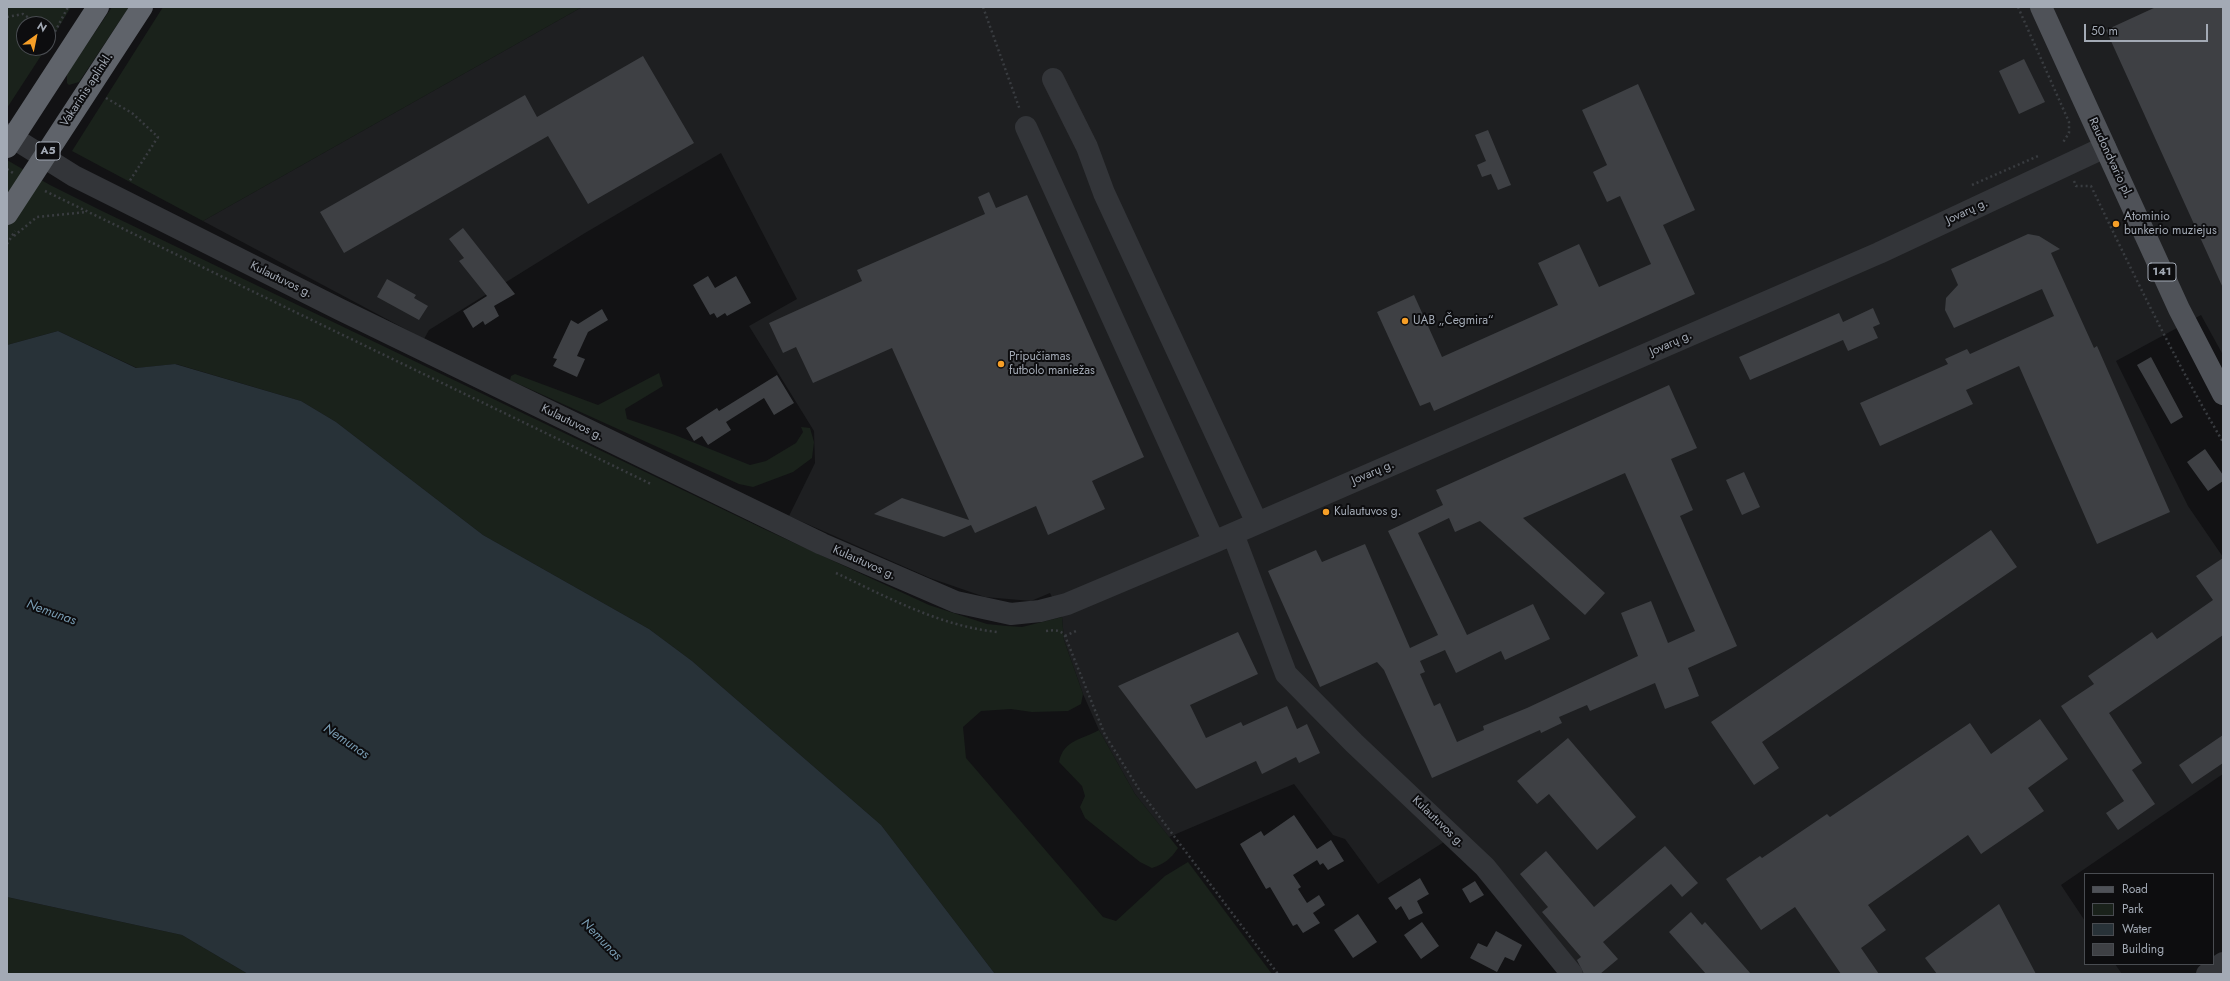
<!DOCTYPE html>
<meta charset="utf-8">
<style>
body{margin:0}
#map{position:relative;width:2230px;height:981px;overflow:hidden;background:#121214;font-family:Jost,sans-serif}
canvas{display:block}
.frame{position:absolute;inset:0;border:8px solid #a3aab5;pointer-events:none}
.legend{position:absolute;left:2084px;top:873px;width:130px;height:92px;box-sizing:border-box;background:#0d0d0f;border:1px solid #494c51;margin:0;padding:5px 7px;list-style:none;font-size:12px;color:#a3aab5}
.legend li{display:flex;align-items:center;gap:8px;height:20px}
.legend b{width:20px;border:1px solid #494c51}
.north{position:absolute;left:16px;top:16px;width:40px;height:40px;box-sizing:border-box;background:#0d0d0f;border:1px solid #494c51;border-radius:50%;rotate:33deg;font-size:11px;font-weight:700;line-height:16px;text-align:center;color:#a3aab5}
.north::after{content:'';display:block;margin:auto;width:14px;height:18px;background:#f79f27;clip-path:polygon(50% 0,100% 100%,50% 72%,0 100%)}
.scale{position:absolute;left:2084px;top:24px;width:124px;height:18px;box-sizing:border-box;border:2px solid #a3aab5;border-top:0;padding-left:5px;font-size:12px;line-height:14px;white-space:nowrap;color:#a3aab5;-webkit-text-stroke:3px #0d0d0f;paint-order:stroke}
</style>
<div id="map">
<canvas width="2230" height="981"></canvas>
<div class="frame"></div>
<ul class="legend">
<li><b style="height:5px;background:#4f5258"></b>Road</li>
<li><b style="height:11px;background:#1a221b"></b>Park</li>
<li><b style="height:11px;background:#283238"></b>Water</li>
<li><b style="height:11px;background:#3e4044"></b>Building</li>
</ul>
<div class="north">N</div>
<div class="scale">50 m</div>
</div>
<script>
const context = document.querySelector('canvas').getContext('2d');
context.lineJoin = 'round';
function paint(path, color) { context.fillStyle = color; context.fill(path, 'evenodd'); }
function trace(path, color, width, dash) { context.strokeStyle = color; context.lineWidth = width; context.lineCap = dash ? 'butt' : 'round'; context.setLineDash(dash || []); context.stroke(path); }
function label(font, color, halo, rows, align = 'center') {
  context.font = font + ' Jost,sans-serif'; context.lineWidth = 4; context.setLineDash([]); context.textBaseline = 'middle'; context.strokeStyle = halo; context.fillStyle = color; for (const [text, x, y, turn = 0] of rows) {
    context.save(); context.translate(x, y); context.rotate((+turn || 0) * Math.PI / 180); context.textAlign = isNaN(turn) ? turn : align; if (halo) context.strokeText(text, 0, 0); context.fillText(text, 0, 0); context.restore();
  }
}
paint(new Path2D(`
 M582,7H2223V355L2201,315L2116,361L2188,506L2223,557V774L2061,885L2085,921V964H2115L2122,974H1579L1444,842L1378,884L1345,839L1333,835L1294,784L1169,837L1135,794L1099,730L1083,694L1064,640L1062,617L1050,593L1031,601L985,597L930,578L789,516L815,463L814,431L749,326L797,299L721,153L585,233L429,330L424,339L203,221Z`), '#1e1f21');
paint(new Path2D(`
 M7,7H71L48,45V24H24V48H46L7,108Z
 M112,7H129L79,82L69,85L67,83V74Z
 M163,7H582L203,221L72,151Z
 M7,160L50,185L102,211L764,529L929,605L987,624L1007,626L1022,627L1062,617L1064,640L1083,694L1081,704L1068,711L1032,712L1011,709L981,711L963,727L966,758L1103,917L1116,921L1165,876L1188,862L1272,974H995L881,825L692,661L649,629L483,535L336,422L301,401L176,364L137,368L58,331L7,345Z
 M659,373L663,386L625,409L627,419L675,435L750,465L766,461L796,443L803,432L801,427L810,428L814,442L812,458L793,472L753,487L739,484L510,380L511,376L515,374L598,405Z
 M1099,730L1135,794L1178,848C1171,859 1164,864 1152,868L1140,862L1085,818L1080,807L1085,796L1082,786L1059,762C1064,739 1082,740 1099,730Z
 M7,897L182,935L248,974H7Z`), '#1a221b');
paint(new Path2D(`
 M58,331L136,368L175,364L301,401L336,422L483,535L649,629L692,661L881,825L995,974H248L182,935L7,897V345Z`), '#283238');
paint(new Path2D(`
 M2156,7H2223V288L2106,30Z
 M643,56L694,143L588,204L548,136L344,253L320,212L525,95L537,117Z
 M2024,59L2045,102L2019,114L1999,71Z
 M1638,84L1695,210L1663,225L1695,294L1434,411L1430,402L1420,406L1377,312L1414,295L1442,357L1558,305L1538,263L1579,244L1599,287L1651,264L1620,196L1607,202L1593,172L1607,165L1582,110Z
 M1488,130L1511,185L1498,190L1491,174L1482,177L1477,165L1486,161L1475,135Z
 M989,192L996,208L1027,195L1144,457L1092,481L1105,509L1048,535L1036,506L975,533L971,525L944,537L874,514L902,498L969,520L892,348L813,383L796,347L783,353L769,323L862,281L857,270L985,214L978,197Z
 M463,228L515,294L494,306L499,316L485,325L483,321L473,328L463,311L487,296L459,261L464,258L449,239Z
 M2028,234L2039,236L2060,249L2051,253L2094,348L2097,346L2170,512L2097,544L2019,366L1966,390L1973,404L1880,446L1860,403L1948,364L1945,359L1967,349L1970,354L2054,316L2042,289L1954,328L1945,310L1946,298L1958,285L1951,269Z
 M708,276L715,288L736,276L751,303L727,316L725,313L717,318L714,313L710,315L693,285Z
 M387,279L416,295L414,298L428,306L419,320L377,297Z
 M1873,308L1880,324L1873,327L1878,338L1848,351L1843,340L1750,380L1739,357L1839,313L1843,322Z
 M602,309L608,320L588,332L577,356L585,359L577,377L553,366L557,359L553,358L571,320L578,324Z
 M2151,357L2183,417L2171,424L2137,365Z
 M777,375L794,403L774,415L764,398L726,422L731,430L708,445L702,436L694,441L686,428L717,408L719,411Z
 M1669,385L1697,448L1671,459L1693,510L1680,516L1737,646L1688,668L1699,696L1665,709L1655,683L1590,711L1587,705L1559,717L1562,723L1541,733L1540,730L1432,778L1384,670L1377,662L1320,687L1268,571L1316,550L1322,562L1365,544L1410,648L1438,635L1388,531L1443,505L1436,490ZM1625,473L1695,631L1668,643L1651,601L1621,613L1638,656L1527,708L1483,726L1484,730L1457,742L1440,703L1434,706L1420,674L1425,672L1420,661L1445,650L1456,673L1501,651L1505,660L1550,639L1533,604L1467,635L1418,533L1449,518L1455,532L1480,521L1585,615L1605,593L1523,518Z
 M2205,449L2223,475V481L2208,491L2187,462Z
 M1744,472L1760,507L1742,515L1726,480Z
 M1991,530L2017,567L1762,742L1779,768L1754,785L1711,722Z
 M2223,558V635L2109,713L2142,763L2132,770L2155,804L2118,830L2106,813L2124,801L2061,706L2094,684L2088,676L2152,632L2157,639L2213,600L2196,576Z
 M1238,632L1258,674L1190,705L1206,738L1241,722L1243,726L1287,706L1297,729L1307,724L1320,753L1299,763L1296,757L1262,774L1256,761L1196,789L1118,686Z
 M2040,719L2068,759L2028,788L2044,811L1981,854L1968,835L1868,905L1886,930L1861,948L1879,974H1841L1795,907L1761,930L1726,879L1760,856L1762,858L1827,814L1830,817L1970,723L1991,754Z
 M2223,735V763L2192,784L2179,765Z
 M1568,738L1636,817L1597,850L1549,794L1537,804L1517,781Z
 M1294,815L1317,849L1331,840L1344,861L1328,870L1323,863L1320,865L1317,860L1293,875L1301,887L1298,889L1307,903L1319,895L1325,905L1313,913L1320,923L1303,933L1297,924L1293,926L1270,887L1266,889L1240,844L1261,831L1264,836Z
 M1665,846L1698,883L1682,897L1671,884L1603,942L1618,959L1600,974H1584L1577,960L1581,957L1542,912L1548,907L1520,874L1546,851L1594,907Z
 M1420,878L1429,894L1417,901L1423,913L1409,920L1401,906L1396,910L1388,898Z
 M1475,881L1484,895L1470,903L1462,889Z
 M1999,904L2036,974H1937L1925,958Z
 M1691,912L1702,925L1705,922L1751,974H1706L1669,932Z
 M1358,914L1377,942L1353,958L1334,930Z
 M1422,922L1439,946L1421,959L1404,935Z
 M1496,931L1522,945L1514,961L1505,957L1497,972L1470,958L1478,943L1487,947Z`), '#3e4044');
trace(new Path2D(`
 M983,7L1020,110
 M2018,7L2069,122V133L2062,144
 M7,17L23,14L38,24
 M48,30L54,34
 M48,45L68,7
 M106,98L132,113L158,137L129,182
 M7,169L13,173
 M2074,181L2076,186H2091C2133,273 2174,359 2223,442
 M1972,185L2038,156
 M45,191L651,484
 M14,236L37,217L86,212
 M7,244L15,231
 M836,573C887,597 940,626 997,632
 M1046,631C1054,630 1060,629 1065,636L1105,735L1140,791L1278,974
 M1065,636L1076,631`), '#393c40', 2.5, [2, 3]);
trace(new Path2D(`
 M1053,79L1087,147L1104,193L1257,523
 M1026,127L1214,542
 M7,134L74,176L118,198L339,309L822,544L956,602L1011,614L1040,611L1067,604L1214,542L1879,253L2105,147
 M1233,534L1286,674L1354,743L1485,867L1572,974
 M2207,974L2223,963`), '#333539', 22);
trace(new Path2D(`
 M2041,7L2179,309L2223,394`), '#4f5258', 22);
trace(new Path2D(`
 M7,147L98,7
 M7,214L142,7`), '#5f636a', 22);
for (const [x, y, r, color] of [
 [2116,224,4,"#f79f27"],
 [1405,321,4,"#f79f27"],
 [1001,364,4,"#f79f27"],
 [1326,512,4,"#f79f27"]
]) { const dot = new Path2D(); dot.arc(x, y, r, 0, 2 * Math.PI); context.fillStyle = color; context.fill(dot); trace(dot, '#0d0d0f', 1.5); }
for (const [x, y, w] of [
 [48,151,24],
 [2162,272,28]
]) { const box = new Path2D(); box.roundRect(x - w / 2, y - 9, w, 18, 3); context.fillStyle = '#0d0d0f'; context.fill(box); trace(box, '#a3aab5', 1); }
label('bold 11px', '#a3aab5', null, [
 ["A5",48,151],
 ["141",2162,272]
]);
label('12px', '#a3aab5', '#0d0d0f', [
 ["Vakarinis aplinkl.",87,90,-57],
 ["Raudondvario pl.",2110,158,65],
 ["Jovarų g.",1967,212,-25],
 ["Kulautuvos g.",281,280,26],
 ["Jovarų g.",1671,344,-24],
 ["Kulautuvos g.",572,423,26],
 ["Jovarų g.",1373,473,-23],
 ["Kulautuvos g.",864,563,24],
 ["Kulautuvos g.",1438,822,44]
]);
label('12px', '#a3aab5', '#0d0d0f', [
 ["Atominio",2124,217],
 ["bunkerio muziejus",2124,231],
 ["UAB „Čegmira“",1413,321],
 ["Pripučiamas",1009,357],
 ["futbolo maniežas",1009,371],
 ["Kulautuvos g.",1334,512]
], 'left');
label('italic 13px', '#799cb2', '#0d0d0f', [
 ["Nemunas",51,613,20],
 ["Nemunas",346,742,34],
 ["Nemunas",601,940,46]
]);
</script>
